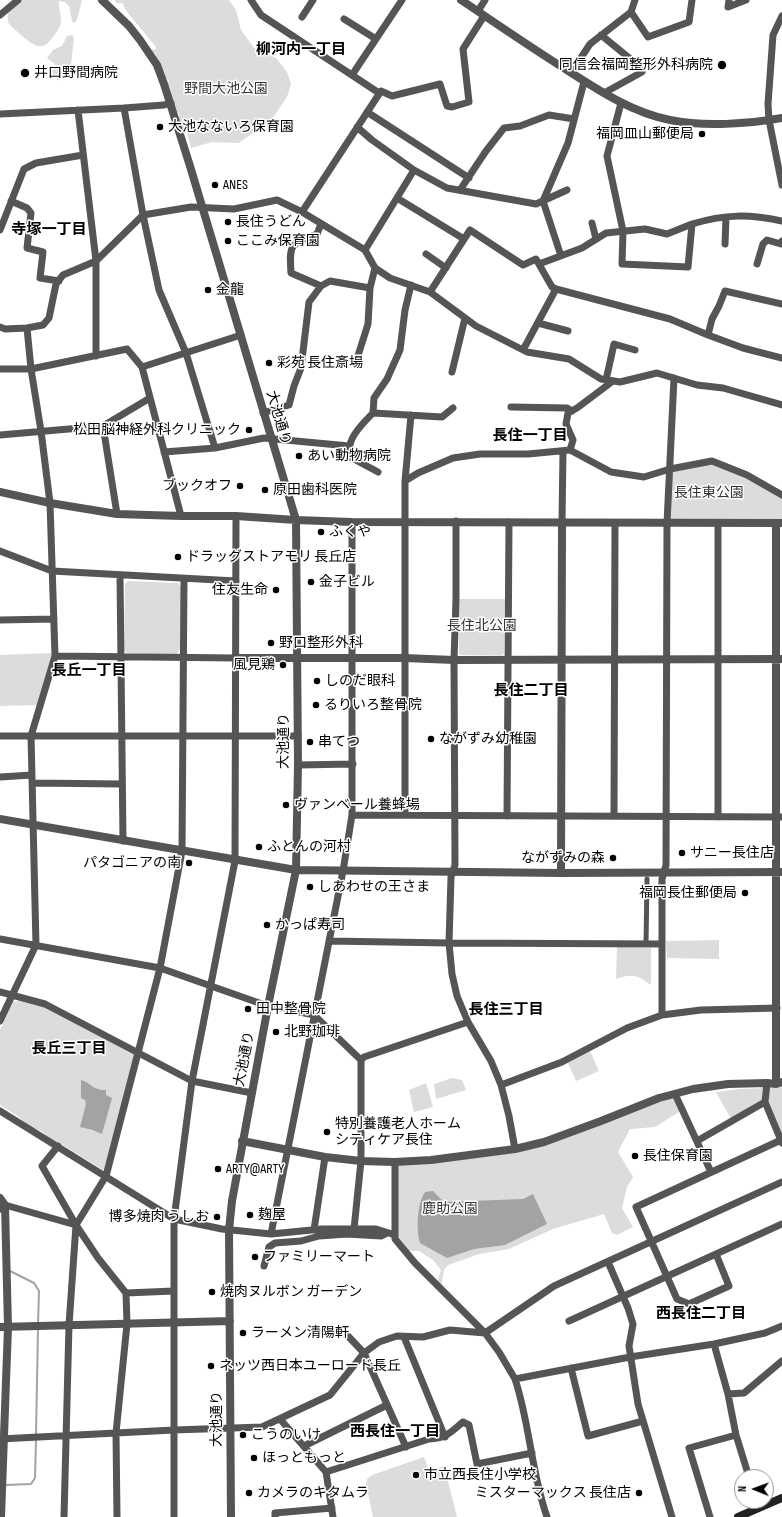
<!DOCTYPE html>
<meta charset="utf-8">
<style>
body{margin:0}
#map{position:relative;width:782px;height:1517px;overflow:hidden;background:#fff;font-family:"Sofia Sans Condensed",sans-serif}
canvas{display:block}
.north{position:absolute;left:734px;top:1469px;width:40px;height:40px;box-sizing:border-box;background:#fff;border:1px solid #999;border-radius:50%;rotate:271deg;font-size:11px;font-weight:700;line-height:16px;text-align:center;color:#000}
.north::after{content:'';display:block;margin:auto;width:14px;height:18px;background:#000;clip-path:polygon(50% 0,100% 100%,50% 72%,0 100%)}
</style>
<div id="map">
<canvas width="782" height="1517"></canvas>
<div class="north">N</div>
</div>
<script>
const context = document.querySelector('canvas').getContext('2d');
context.lineJoin = 'round';
function paint(path, color) { context.fillStyle = color; context.fill(path, 'evenodd'); }
function trace(path, color, width, dash) { context.strokeStyle = color; context.lineWidth = width; context.lineCap = dash ? 'butt' : 'round'; context.setLineDash(dash || []); context.stroke(path); }
function label(font, color, halo, rows, align = 'center') {
  context.font = font + ' "Sofia Sans Condensed","Noto Sans JP",sans-serif'; context.lineWidth = 3; context.setLineDash([]); context.textBaseline = 'middle'; context.strokeStyle = halo; context.fillStyle = color; for (const [text, x, y, turn = 0] of rows) {
    context.save(); context.translate(x, y); context.rotate((+turn || 0) * Math.PI / 180); context.textAlign = isNaN(turn) ? turn : align; if (halo) context.strokeText(text, 0, 0); context.fillText(text, 0, 0); context.restore();
  }
}
paint(new Path2D(`
 M23,0H82L77,20L74,23L72,21L69,6L65,2L59,1C58,9 63,18 60,26C59,29 57,31 55,34C43,53 35,47 21,35C17,31 12,28 9,24C7,20 7,16 9,12C12,6 18,3 23,0Z
 M115,0H229L236,10L241,30L254,48L276,58L287,72L291,84L287,97L272,119L239,143L212,142L191,148L186,129L183,130L181,128L182,125L179,120V113L177,112C175,105 171,95 170,87L167,85L169,80L165,78V73L161,69L158,62L159,60L156,57V54L151,51L152,49L155,50L156,47L127,12L122,3H116Z
 M72,35L74,38L70,74H64L59,81L49,73L55,64L47,58L53,50L62,46L67,36Z
 M712,461L782,495V523H667L670,469Z
 M128,581L178,583L181,587L180,649L177,654L127,653L124,650L125,584Z
 M459,599H505L504,653L502,655H461L459,653Z
 M53,653L38,705L0,706V655Z
 M719,940V959L667,958L666,941Z
 M617,947L651,948V985C638,975 632,973 616,979Z
 M20,1001L38,1006L42,1005L137,1054L105,1169L103,1170L58,1142C51,1141 49,1138 45,1134C39,1128 31,1129 25,1124C23,1122 24,1121 21,1119C16,1114 7,1110 0,1105V1030L13,1002Z
 M590,1051L599,1071L576,1081L568,1063Z
 M452,1078L462,1080L466,1090L436,1099L434,1084Z
 M426,1083L433,1107L414,1112L409,1090Z
 M782,1086V1138L767,1101L769,1087L775,1088Z
 M765,1088L763,1101L731,1119L716,1092L739,1089Z
 M675,1094L682,1110L655,1127L630,1129L618,1152L633,1177L627,1187L622,1208L633,1227L617,1235L612,1233L604,1214L553,1229L509,1249L479,1254L448,1265L444,1270L441,1286L437,1282L441,1270L433,1260L419,1251H404L395,1239V1162L515,1149Z
 M424,1457L429,1471L444,1466L457,1517H373L366,1484L367,1479L372,1475Z`), '#dcdcdc');
paint(new Path2D(`
 M81,1080C92,1083 91,1090 106,1090V1095L112,1098L102,1134L93,1130L80,1127L86,1104L85,1100L81,1098Z
 M433,1191L444,1202L523,1199L533,1194L547,1224L505,1245L474,1249L447,1258L420,1243C416,1229 417,1204 425,1192Z`), '#a3a3a3');
trace(new Path2D(`
 M8,1270L34,1283L39,1291L38,1325
 M36,1435L38,1329
 M5,1485L31,1484L35,1478L36,1439`), '#a3a3a3', 2);
trace(new Path2D(`
 M646,944L647,879`), '#555', 5);
trace(new Path2D(`
 M251,0L261,15L379,93
 M729,0L728,7L746,0
 M478,11L485,0
 M631,12L635,0
 M0,15L18,0
 M782,16L773,35L768,104L769,120L782,185
 M302,17L313,0
 M344,19L376,39
 M601,35L639,66L642,72L604,93
 M571,73L590,44L631,12L648,37L689,22L692,0
 M352,75L402,0
 M621,103L607,156L623,231L622,264L688,267L692,224C725,214 749,214 782,221
 M124,108L143,215L159,290L186,353L215,448
 M78,110L96,261V356
 M367,112L469,178
 M0,114L124,108L164,105L171,103
 M357,127L372,140L414,170L365,250
 M414,170L447,188L536,204L567,190
 M460,190L486,151L504,128L520,126L549,115L574,119
 M397,198L464,239
 M11,201L27,208L31,213L27,248L43,252L40,278L59,281
 M302,212L381,91L392,96L440,84L447,106L452,107L469,102L463,49L484,16
 M592,223L596,239
 M0,230L24,169L36,163L83,155
 M725,244L726,217
 M426,254L446,268
 M561,256L543,201L568,143L584,82
 M539,264L582,248L606,233L645,229L667,234L692,224
 M757,264L763,244L767,240L781,244L782,241
 M321,286L291,273C289,243 290,245 317,234L321,224
 M430,292L470,230L523,265L536,259L552,287L556,289L670,319L708,335L712,319L719,306L725,291L782,304
 M538,323L568,331
 M0,327L5,329L27,328L43,325L49,318L56,284L63,275L96,261L143,215L191,207L234,209L277,200L302,212L365,250L375,268L390,278L430,292L476,326L527,352L569,359L601,379L620,382L657,373L697,385L723,388L782,405
 M708,335L743,348L782,358
 M523,350L556,289
 M356,362L368,324L370,288L375,268
 M142,367L241,335
 M0,369H31L127,349L142,367L181,516
 M452,372L465,318
 M606,380L614,344L635,350
 M511,407L567,408L572,411
 M263,413L289,405L294,386L301,368L309,302L321,286L330,281L370,288
 M373,413L442,417L453,408
 M103,426L117,514
 M0,435L103,426L150,398
 M570,450L611,472L644,477L670,469L712,461L747,475L782,495
 M164,452L215,448L264,438L349,446
 M378,472L352,458C342,443 363,423 373,413L374,398L387,379L400,350L405,310L411,285
 M405,481L418,473L453,458L480,454H528L570,450L573,440L566,424L568,413L577,408L613,381
 M456,521V599L454,660L455,865L451,877L449,943L452,974L457,996L468,1022L491,1061L501,1085L509,1116L515,1149
 M562,522L563,451
 M0,551L52,571L236,581
 M120,575L123,841
 M0,620L54,619
 M55,656L236,658
 M0,736H298
 M298,765L353,764
 M0,777L32,775
 M33,783L122,784
 M405,814V481L411,415
 M352,815L782,817
 M507,816L509,522
 M614,816L615,523
 M718,817V523
 M0,939L160,968L262,1004L314,1015L361,1060V1161L354,1229H376L395,1235V1239L415,1263L485,1333L554,1286L782,1182
 M329,941L449,943L662,944
 M0,992L45,1004L192,1081L252,1093
 M662,1015L701,1010L777,1008
 M0,1021L36,945L31,736L55,656L50,503L41,431L31,369L27,328
 M361,1060L364,1057L468,1022
 M767,1083L765,1102L782,1143
 M501,1085L562,1062L627,1028L662,1015V879L666,865L667,523L674,378
 M675,1094L711,1172
 M0,1111L174,1219L222,1229L271,1234L322,1229H354
 M697,1141L765,1102
 M58,1146L42,1166L76,1225L98,1258L126,1293L127,1324L116,1433L117,1517
 M0,1209L5,1205L76,1225
 M314,1230L325,1157
 M271,1234L343,871L352,815V522
 M395,1235V1162
 M716,1254L729,1286L689,1304L677,1299L636,1207L781,1140
 M608,1262L628,1308L633,1324L629,1346L638,1404L672,1517
 M264,1266L269,1247L275,1243L301,1241L319,1236L347,1234L381,1236L387,1233
 M126,1293L174,1291
 M569,1321L782,1224
 M337,1331L347,1335L364,1353L406,1447
 M404,1337L445,1437
 M714,1344L728,1394L736,1435L749,1477
 M571,1368L588,1436L643,1421
 M515,1379C530,1424 531,1472 547,1517
 M728,1394L744,1393L782,1361
 M280,1419L326,1472L429,1439C447,1438 450,1433 463,1422L469,1425L477,1464L532,1453
 M0,1439L174,1430L262,1427L330,1395L364,1353L379,1342L397,1336L423,1337L450,1330L485,1333L499,1352L515,1379L630,1357L714,1344L765,1333L782,1326
 M304,1446L387,1405
 M326,1472L333,1517
 M64,1517L69,1325L76,1225L106,1176L160,968L182,851L184,579
 M174,1517V1219L192,1081L235,861L236,516
 M275,1517V1513L332,1508
 M710,1517L689,1448L736,1435`), '#555', 7);
trace(new Path2D(`
 M102,0L129,26L140,40L157,65L164,84L190,166L296,520L298,765L296,870L268,1006L232,1201L229,1230L231,1517
 M461,0C497,24 533,49 570,72C601,92 634,113 670,120C704,127 748,124 782,118
 M0,492L50,503L117,514L181,516H236L296,520L352,522L782,523
 M236,658H404L454,660L781,659
 M0,819L296,870L561,873L782,872
 M561,873L562,522
 M776,1084V523
 M242,1141L325,1157L361,1161L395,1162L431,1160L515,1149L544,1142L601,1121L659,1098L693,1089L728,1084L767,1083L776,1084L782,1082
 M0,1198L5,1205L8,1327L1,1517
 M0,1327L230,1321`), '#555', 8);
trace(new Path2D(`
 M738,1517L782,1498`), '#222', 8);
for (const [x, y, r, color] of [
 [722,65,5,"#000"],
 [25,73,5,"#000"],
 [160,127,4,"#000"],
 [702,134,4,"#000"],
 [215,185,4,"#000"],
 [228,222,4,"#000"],
 [228,241,4,"#000"],
 [208,290,4,"#000"],
 [269,363,4,"#000"],
 [249,430,4,"#000"],
 [299,456,4,"#000"],
 [240,486,4,"#000"],
 [265,490,4,"#000"],
 [321,532,4,"#000"],
 [178,557,4,"#000"],
 [311,582,4,"#000"],
 [276,590,4,"#000"],
 [271,643,4,"#000"],
 [283,665,4,"#000"],
 [317,681,4,"#000"],
 [316,705,4,"#000"],
 [431,739,4,"#000"],
 [310,742,4,"#000"],
 [286,805,4,"#000"],
 [259,847,4,"#000"],
 [682,853,4,"#000"],
 [613,858,4,"#000"],
 [189,863,4,"#000"],
 [310,887,4,"#000"],
 [745,893,4,"#000"],
 [267,925,4,"#000"],
 [248,1009,4,"#000"],
 [276,1032,4,"#000"],
 [327,1132,4,"#000"],
 [635,1156,4,"#000"],
 [218,1169,4,"#000"],
 [250,1215,4,"#000"],
 [217,1217,4,"#000"],
 [255,1257,4,"#000"],
 [212,1292,4,"#000"],
 [243,1333,4,"#000"],
 [211,1366,4,"#000"],
 [243,1435,4,"#000"],
 [254,1458,4,"#000"],
 [416,1475,4,"#000"],
 [249,1493,4,"#000"],
 [639,1493,4,"#000"]
]) { const dot = new Path2D(); dot.arc(x, y, r, 0, 2 * Math.PI); context.fillStyle = color; context.fill(dot); trace(dot, '#fff', 1.5); }
label('14px', '#000', '#fff', [
 ["同信会福岡整形外科病院",713,65,"right"],
 ["井口野間病院",34,73],
 ["大池なないろ保育園",168,127],
 ["福岡皿山郵便局",694,134,"right"],
 ["ANES",223,185],
 ["長住うどん",236,222],
 ["ここみ保育園",236,241],
 ["金龍",216,290],
 ["彩苑 長住斎場",277,363],
 ["松田脳神経外科クリニック",241,430,"right"],
 ["あい動物病院",307,456],
 ["ブックオフ",232,486,"right"],
 ["原田歯科医院",273,490],
 ["ふくや",329,532],
 ["ドラッグストアモリ 長丘店",186,557],
 ["金子ビル",319,582],
 ["住友生命",268,590,"right"],
 ["野口整形外科",279,643],
 ["風見鶏",275,665,"right"],
 ["しのだ眼科",325,681],
 ["るりいろ整骨院",324,705],
 ["ながずみ幼稚園",439,739],
 ["串てつ",318,742],
 ["ヴァンベール養蜂場",294,805],
 ["ふとんの河村",267,847],
 ["サニー長住店",690,853],
 ["ながずみの森",605,858,"right"],
 ["パタゴニアの南",181,863,"right"],
 ["しあわせの王さま",318,887],
 ["福岡長住郵便局",737,893,"right"],
 ["かっぱ寿司",275,925],
 ["田中整骨院",256,1009],
 ["北野珈琲",284,1032],
 ["特別養護老人ホーム",335,1124],
 ["シティケア長住",335,1140],
 ["長住保育園",643,1156],
 ["ARTY@ARTY",226,1169],
 ["麹屋",258,1215],
 ["博多焼肉 うしお",209,1217,"right"],
 ["ファミリーマート",263,1257],
 ["焼肉ヌルボン ガーデン",220,1292],
 ["ラーメン清陽軒",251,1333],
 ["ネッツ西日本ユーロード長丘",219,1366],
 ["こうのいけ",251,1435],
 ["ほっともっと",262,1458],
 ["市立西長住小学校",424,1475],
 ["カメラのキタムラ",257,1493],
 ["ミスターマックス 長住店",631,1493,"right"]
], 'left');
label('14px', '#333', '#fff', [
 ["野間大池公園",226,89],
 ["長住東公園",709,493],
 ["長住北公園",482,626],
 ["鹿助公園",450,1209]
]);
label('14px', '#000', '#fff', [
 ["大池通り",278,418,74],
 ["大池通り",284,741,-90],
 ["大池通り",245,1059,-79],
 ["大池通り",217,1419,-90]
]);
label('bold 15px', '#000', '#fff', [
 ["柳河内一丁目",301,50],
 ["寺塚一丁目",49,230],
 ["長住一丁目",530,436],
 ["長丘一丁目",89,671],
 ["長住二丁目",531,691],
 ["長住三丁目",506,1010],
 ["長丘三丁目",69,1049],
 ["西長住二丁目",701,1314],
 ["西長住一丁目",395,1432]
]);
</script>
